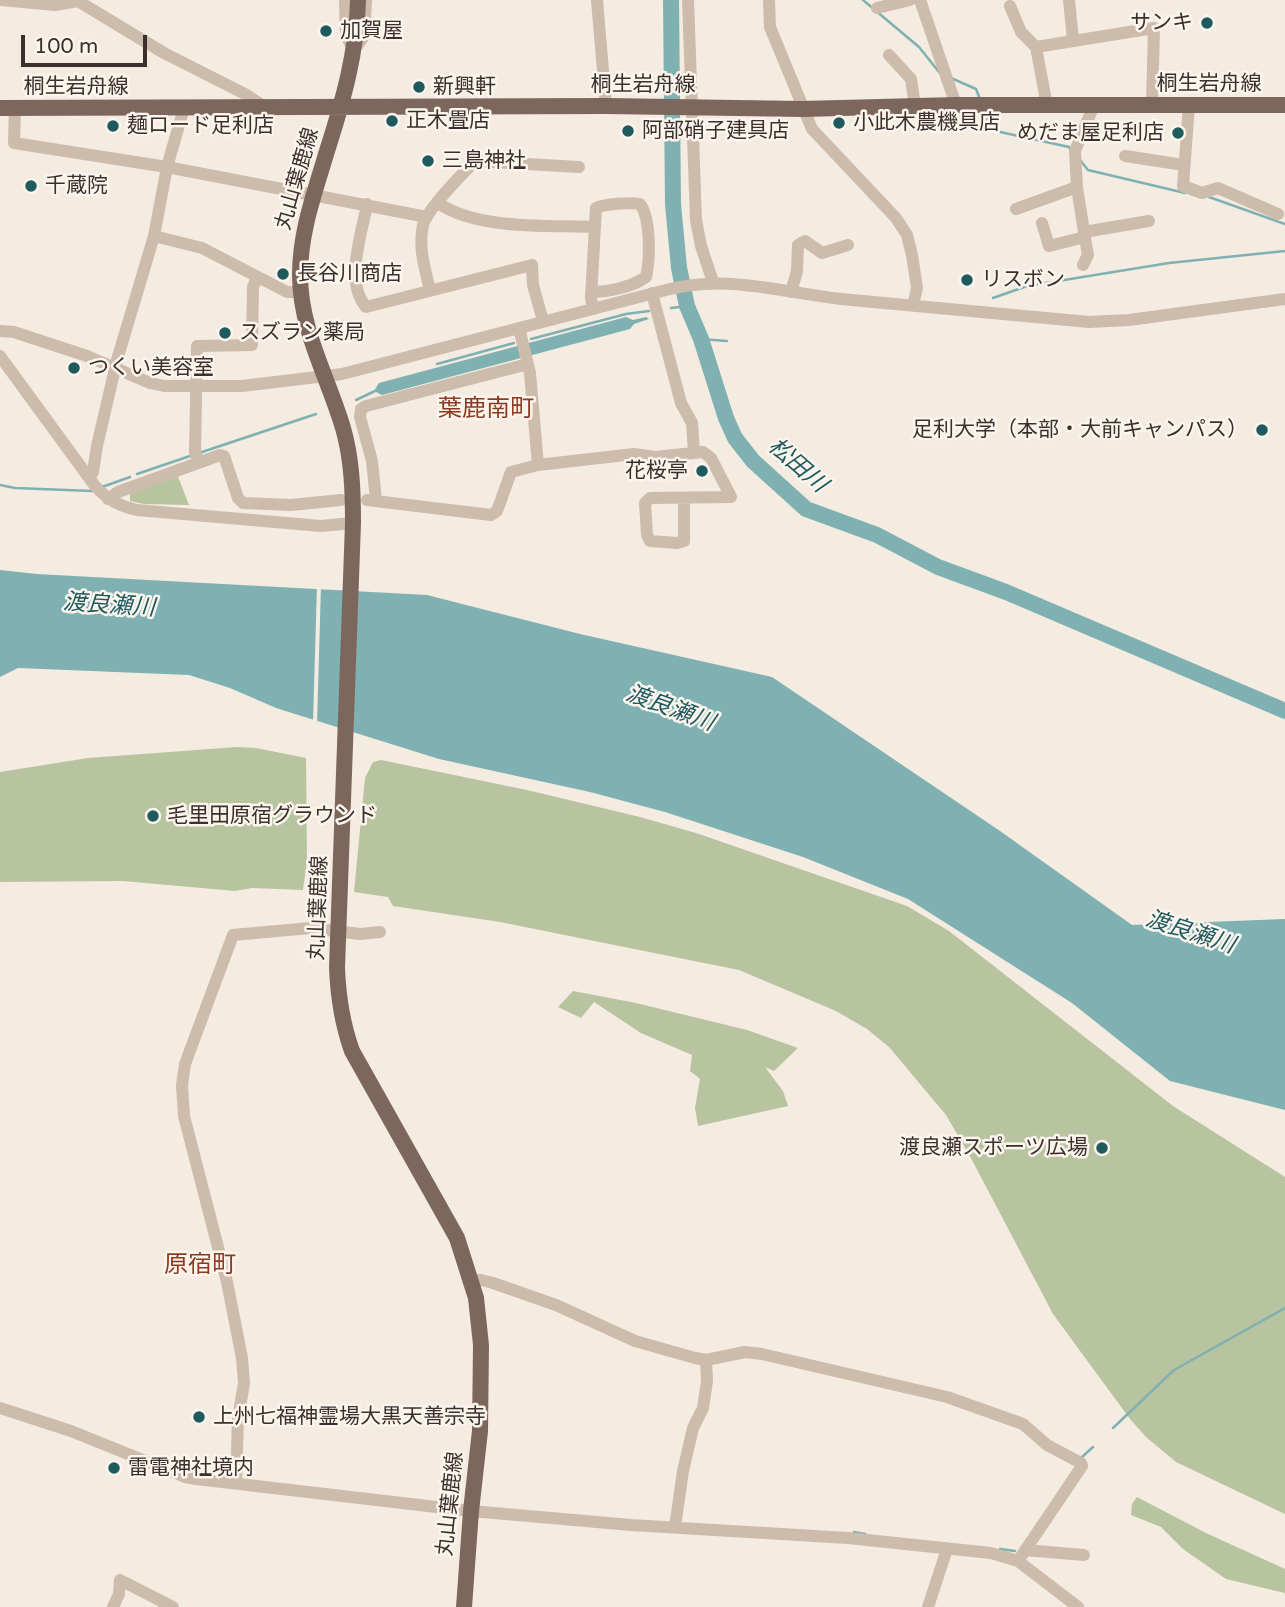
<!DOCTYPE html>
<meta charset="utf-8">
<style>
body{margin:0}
#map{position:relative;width:1285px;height:1607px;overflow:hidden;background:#f4ebe1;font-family:"Varela Round",sans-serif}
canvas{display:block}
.scale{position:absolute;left:21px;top:35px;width:126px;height:32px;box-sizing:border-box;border:4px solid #3b302b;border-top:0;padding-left:9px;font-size:21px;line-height:24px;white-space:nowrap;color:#3b302b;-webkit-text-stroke:5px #fbf5ee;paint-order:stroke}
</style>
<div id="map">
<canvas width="1285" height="1607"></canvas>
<div class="scale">100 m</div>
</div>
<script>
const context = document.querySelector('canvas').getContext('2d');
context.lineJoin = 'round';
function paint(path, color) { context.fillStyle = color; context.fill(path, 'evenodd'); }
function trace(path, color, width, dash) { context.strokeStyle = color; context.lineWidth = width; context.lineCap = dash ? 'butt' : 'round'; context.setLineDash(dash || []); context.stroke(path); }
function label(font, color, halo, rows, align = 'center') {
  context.font = font + ' "Varela Round","Noto Sans JP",sans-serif'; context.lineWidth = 5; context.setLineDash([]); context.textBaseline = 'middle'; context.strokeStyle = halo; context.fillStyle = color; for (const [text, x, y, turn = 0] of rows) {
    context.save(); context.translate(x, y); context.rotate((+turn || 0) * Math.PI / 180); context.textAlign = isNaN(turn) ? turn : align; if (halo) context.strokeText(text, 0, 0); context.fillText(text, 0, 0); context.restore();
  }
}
paint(new Path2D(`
 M177,474L189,505L144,504L130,501V494L133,489Z
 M237,747L256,748L306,758L307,860L303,890L252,888L235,891L123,881L0,882V772L88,758Z
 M381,760L527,790L640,817L696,833L907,906L949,931L1173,1106L1285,1177V1514L1176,1462L1146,1437L1130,1419L1053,1314L972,1160L946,1115L889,1047L867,1029L836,1011L739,970L500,922L393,906L388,897L354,892L365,778L373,762Z
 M573,991L636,1003L747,1030L798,1048L774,1071L765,1067L783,1091L788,1106L698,1126L695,1108L700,1079L690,1071L692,1055L641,1033L594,1002L581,1018L558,1007Z
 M1137,1497L1206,1533L1285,1569V1593L1226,1579L1183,1549L1161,1527L1131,1515L1132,1504Z`), '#b8c4a0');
paint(new Path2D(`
 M626,317L633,320L646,317L649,319L634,324L630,329L382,395L374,391L379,383Z
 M0,570L37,574L427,595L580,634L772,677L1000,831L1132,925L1285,919V1110L1170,1081L1072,1003L908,899L803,857L665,812L590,792L439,759L276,708L230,688L189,675L18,668L0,677Z`), '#7fb0b2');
paint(new Path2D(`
 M317,585H321L317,724L313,723Z`), '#f4ebe1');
trace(new Path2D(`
 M863,0L919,47L939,72
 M951,78L976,89L980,99
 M985,112L991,130L1069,147L1071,150
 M1080,160L1088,170L1185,193
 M1209,197L1285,224
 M993,298L1027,286L1169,263L1285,251
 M671,308L687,306
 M531,339L626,314L649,311
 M701,339L727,341
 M437,364L514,343
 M356,400L375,391
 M202,452L316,414
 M137,474L190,456
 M0,485L15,488L92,491
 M102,487L130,477
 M1113,1428L1174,1370L1285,1308
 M1082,1457L1093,1447
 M854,1532L865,1534
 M1000,1549L1015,1551`), '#7fb0b2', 2.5);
trace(new Path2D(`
 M671,0L673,204L679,268L687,306L701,339L726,418L735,438L753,461L806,509L877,535L938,567L1006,592L1285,711`), '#7fb0b2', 16);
trace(new Path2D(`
 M1,0L55,5L78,1L164,53L245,94L265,107
 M345,0L346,36L354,50L364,36L366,0
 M597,0L606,106
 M688,0L696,220L701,246L713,282
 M769,0L770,27L812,129L896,218L907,235L912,255L917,288L913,305
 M920,0L956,105
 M1069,0L1073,40
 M1010,6L1021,32L1036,47
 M877,8L910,0
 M889,55L911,79L915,106
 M1094,105L1075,151L1077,187L1084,232L1149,221
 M1189,105L1183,186L1202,193L1218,188L1278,214
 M1047,106L1036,47L1154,28L1152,105
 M15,108L14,143L167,167L427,217
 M1125,156L1184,165
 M438,203C477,230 548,225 594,227
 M367,204C362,234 344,281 366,307L532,265L533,285L543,321
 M1016,209L1077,187
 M1042,223L1049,246L1085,237
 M154,236L202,248L287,292H300
 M1083,265L1088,255L1084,232
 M430,290C425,269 418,247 423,225C426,211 464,172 475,161L579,167
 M591,292C608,292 632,287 646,277C650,260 651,218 640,204C631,202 604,204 596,208L591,298L593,309
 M791,292L797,271L798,245L805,241L822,253L848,245
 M652,293L681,403L692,423L694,452
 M519,328L530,373L538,465
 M0,331L14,332L87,356L150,383L164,386H242L342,374L666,290C728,274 780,292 841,299L1089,322L1129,320L1285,299
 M0,356L95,486C108,500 119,506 137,510L321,526L353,523
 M199,461L195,453L197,346L252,345L253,287L257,277
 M89,478L93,472L97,446L117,360L154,236L167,167L184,108
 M108,499L118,492L220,455L224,456L238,498L243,503L291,505L341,500
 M367,500L491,515L497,511L511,472L538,465L634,454L655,457L703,452L711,458L731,497L650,498L645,503L647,535L650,541L677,543L684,541V498
 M376,500L372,461L360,417L361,409L366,406L528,364
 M472,1280H481L493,1283L556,1305L635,1341L695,1358L706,1360L745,1352L762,1354L947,1397L1023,1424L1047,1445L1081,1463L1082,1466L1018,1561
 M0,1408L71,1431L185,1477L196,1479L471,1511L631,1525L848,1538L991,1553L1018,1561L1078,1607
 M236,1483L238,1419L244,1383L242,1358L227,1282L184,1116L182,1085L185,1064L233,935L310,928L360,934L380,932
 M675,1527L683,1471L693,1428L703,1408L707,1381L706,1360
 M1025,1550L1084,1555
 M113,1607L119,1594L120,1580L173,1607
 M928,1607L947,1549`), '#cdbbac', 12);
trace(new Path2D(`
 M358,0C357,52 343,101 327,151C315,192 300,231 300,275C300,330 328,377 343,428C352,459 353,492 353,523L337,967C338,996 342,1023 352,1051L457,1238L476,1298L481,1345L480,1431L471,1511L464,1607
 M0,108L606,106L802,109L956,105H1285`), '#7d675c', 16);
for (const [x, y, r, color] of [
 [1207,23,7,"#1f5a5e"],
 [326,31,7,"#1f5a5e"],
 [419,87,7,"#1f5a5e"],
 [392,121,7,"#1f5a5e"],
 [839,123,7,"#1f5a5e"],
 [113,126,7,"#1f5a5e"],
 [628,131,7,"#1f5a5e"],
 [1178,133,7,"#1f5a5e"],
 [428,161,7,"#1f5a5e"],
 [31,186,7,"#1f5a5e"],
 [283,274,7,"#1f5a5e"],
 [967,280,7,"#1f5a5e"],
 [225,333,7,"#1f5a5e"],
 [74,368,7,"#1f5a5e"],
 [1262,430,7,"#1f5a5e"],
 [702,471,7,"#1f5a5e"],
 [153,816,7,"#1f5a5e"],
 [1102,1148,7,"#1f5a5e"],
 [199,1417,7,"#1f5a5e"],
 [114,1468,7,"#1f5a5e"]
]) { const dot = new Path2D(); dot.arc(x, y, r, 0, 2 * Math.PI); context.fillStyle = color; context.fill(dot); trace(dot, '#fbf5ee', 2.5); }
label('21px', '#3b302b', '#fbf5ee', [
 ["サンキ",1193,23,"right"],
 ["加賀屋",340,31],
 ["新興軒",433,87],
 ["正木畳店",406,121],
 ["小此木農機具店",853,123],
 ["麺ロード足利店",127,126],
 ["阿部硝子建具店",642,131],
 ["めだま屋足利店",1164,133,"right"],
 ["三島神社",442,161],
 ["千蔵院",45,186],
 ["長谷川商店",297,274],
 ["リスボン",981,280],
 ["スズラン薬局",239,333],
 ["つくい美容室",88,368],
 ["足利大学（本部・大前キャンパス）",1248,430,"right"],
 ["花桜亭",688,471,"right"],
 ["毛里田原宿グラウンド",167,816],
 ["渡良瀬スポーツ広場",1088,1148,"right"],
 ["上州七福神霊場大黒天善宗寺",213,1417],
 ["雷電神社境内",128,1468]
], 'left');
label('21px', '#3b302b', '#fbf5ee', [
 ["桐生岩舟線",1209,84],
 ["桐生岩舟線",643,85],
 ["桐生岩舟線",76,87],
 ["丸山葉鹿線",298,179,-74],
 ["丸山葉鹿線",319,908,-88],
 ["丸山葉鹿線",451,1504,-84]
]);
label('italic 23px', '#1f5a5e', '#fbf5ee', [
 ["松田川",797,466,41],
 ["渡良瀬川",109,606,4],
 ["渡良瀬川",670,709,20],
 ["渡良瀬川",1190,933,18]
]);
label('24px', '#8c3b22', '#fbf5ee', [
 ["葉鹿南町",486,410],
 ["原宿町",200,1266]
]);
</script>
